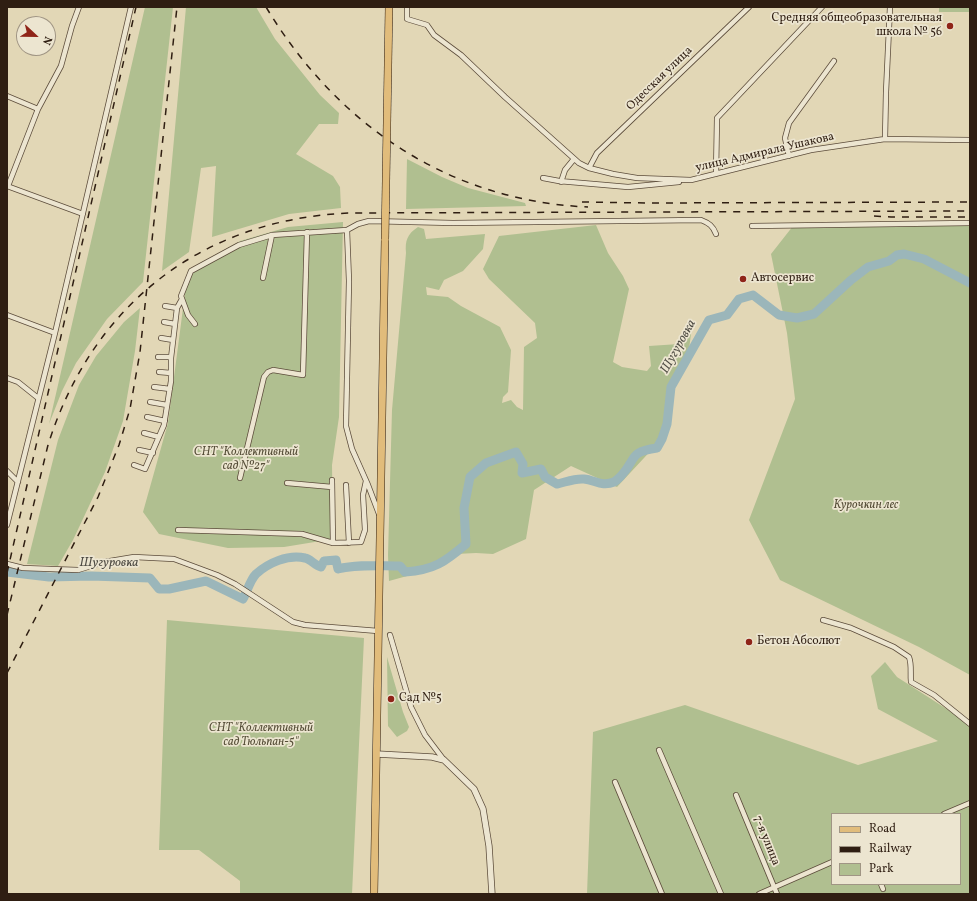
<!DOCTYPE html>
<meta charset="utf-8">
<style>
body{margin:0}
#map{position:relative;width:977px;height:901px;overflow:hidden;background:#e2d7b6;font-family:Vollkorn,serif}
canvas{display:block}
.frame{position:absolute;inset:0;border:8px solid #2f1e12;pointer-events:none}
.legend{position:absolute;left:831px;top:813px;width:130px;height:72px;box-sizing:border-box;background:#ece5d0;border:1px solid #a09584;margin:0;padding:5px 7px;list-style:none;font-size:12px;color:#2f1e12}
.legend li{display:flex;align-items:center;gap:8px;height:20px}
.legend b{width:20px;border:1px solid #a09584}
.north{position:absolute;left:16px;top:16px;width:40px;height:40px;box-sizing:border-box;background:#ece5d0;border:1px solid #a09584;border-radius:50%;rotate:112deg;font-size:11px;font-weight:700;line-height:16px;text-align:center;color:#2f1e12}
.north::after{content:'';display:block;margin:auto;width:14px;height:18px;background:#8f2418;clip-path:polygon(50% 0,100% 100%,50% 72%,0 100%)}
</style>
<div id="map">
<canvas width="977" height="901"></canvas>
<div class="frame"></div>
<ul class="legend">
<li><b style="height:5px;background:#e1bc7b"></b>Road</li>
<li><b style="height:5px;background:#2f1e12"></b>Railway</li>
<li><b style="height:11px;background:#b0bf90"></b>Park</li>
</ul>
<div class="north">N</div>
</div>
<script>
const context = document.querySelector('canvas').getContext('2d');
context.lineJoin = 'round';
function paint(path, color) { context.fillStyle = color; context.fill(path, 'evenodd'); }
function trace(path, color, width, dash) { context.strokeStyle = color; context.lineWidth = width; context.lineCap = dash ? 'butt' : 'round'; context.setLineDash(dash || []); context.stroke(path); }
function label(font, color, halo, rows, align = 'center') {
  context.font = font + ' Vollkorn,serif'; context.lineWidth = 3.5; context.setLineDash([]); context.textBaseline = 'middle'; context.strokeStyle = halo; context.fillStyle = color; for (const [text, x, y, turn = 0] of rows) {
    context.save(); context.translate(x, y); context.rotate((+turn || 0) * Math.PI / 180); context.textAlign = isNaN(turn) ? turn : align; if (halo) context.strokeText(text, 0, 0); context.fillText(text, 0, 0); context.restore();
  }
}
paint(new Path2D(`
 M145,7H173L143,282L107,319L76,363L62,391L49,424Z
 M186,7H256L275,39L320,95L339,113L338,124H319L296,154L333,176L340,187L341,208L289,214L212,237L216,166L201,168L189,252L162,271Z
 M939,7H970V12H939Z
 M407,159L442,177L468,188L525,203L526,206L406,209Z
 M343,222L339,417L332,465L333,539L284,547L228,548L159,534L143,512L168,423L188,270L240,241L288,227Z
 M596,225L608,253L623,276L629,289L613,362L622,367L647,371L651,366L649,346L679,344L692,326L688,357L666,394L672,408L657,444L617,487L571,466L534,490L526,539L493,554L476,553L456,554L436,568L389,581L388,555L392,410L406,253C405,241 407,234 418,227L424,229L426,239L485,234L483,249L463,271L444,280L439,290L426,287L427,295L448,297L461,306L500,327L511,350L508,392L503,397L502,403L511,400L517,407L523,410L524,347L537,338L535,323L489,279L483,269L499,236Z
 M793,226H970V675L919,647L780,580L749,520L795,399L787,333L771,254Z
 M140,308L135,351L123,421L105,472L73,540L58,566L27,564L58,440L79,385L96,356L124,322Z
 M167,620L364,638L352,894H240V881L199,850H159Z
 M387,657L403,712L409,727L407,731L397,737L388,726Z
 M885,662L897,677L970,724V894H587L593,732L685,705L858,765L938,741L878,709L871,676ZM832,814H960V884H832Z`), '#b0bf90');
trace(new Path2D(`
 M7,572L49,577L91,576L150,578L159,589H169L206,581L243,599C247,592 250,580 256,574C268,563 288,554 305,558C310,559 315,565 321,567L324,561L336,560L338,569C357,564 380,566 400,566L405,572C434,570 445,562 466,544L464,508L470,477L486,463L516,452L523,464L522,473L541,469L545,477L557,484C566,482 575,478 584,479C595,480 602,487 614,482C616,481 619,478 621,476C637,459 628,452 657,448L662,439L667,424L671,387L709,320L727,315L739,299L753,295L779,315L797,318L814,314L851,280L868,267L889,261L897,255L904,254L924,259L970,283`), '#9bb6ba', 9);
const minor = new Path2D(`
 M407,7V19L427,25L434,35L461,55L505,97L579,163L589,168L613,174L637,178L691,180L811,150L885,139L970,140
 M7,96L38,109
 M885,139L886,92L890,7
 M789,156L785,138L789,123L834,61
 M589,168L597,153L749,7
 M716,174L717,118L822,7
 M543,178L559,181L628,187L679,182
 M561,182L565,170L574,159
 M7,186L83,214
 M8,186L38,109L61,66L72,26L79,7
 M752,226L970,223
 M347,230L349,281L346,426L352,449L368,485L379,514
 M263,278L272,235L347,230L358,224L369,221L453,223L701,220C709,223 713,226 716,234
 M165,306L177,308
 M7,315L55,333
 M164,322L175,324
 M195,324L188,315L181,296L191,271L239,245L272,235
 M161,338L173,340
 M158,357H171
 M159,372L171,373
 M7,378L18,382L38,398
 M154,387L170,389
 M150,402L167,405
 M147,417L165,421
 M144,433L159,437
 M139,450L153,453
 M134,465L145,469L164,425L171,381V358L177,308L182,299
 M7,471L18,482
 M240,478L264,377L268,372L273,370L303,375L307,232
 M332,480L333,543L361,542L365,530L363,495L366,481
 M287,483L332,487
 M346,485L349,543
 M7,525L55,333L131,7
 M178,530L302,534L333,543
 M7,564L23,568L78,570L104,562L134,557L174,559L217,575L235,584L293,622L305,625L378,631
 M823,620L851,628L894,647L909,657C912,665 910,673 911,682L934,695L970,724
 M390,635L411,707L425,735L444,760
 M659,750L721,894
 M615,782L662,894
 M736,795L777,894
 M944,814L970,803
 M881,884L883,889
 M759,894L832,862`);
const tertiary = new Path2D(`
 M377,754L432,757L444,760L474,789L483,809L489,846L492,894`);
const primary = new Path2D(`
 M374,894L385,239`);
trace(minor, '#5c4c3b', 6);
trace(tertiary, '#5c4c3b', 7);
trace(primary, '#2f1e12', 8);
trace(minor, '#ece5d0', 4.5);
trace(tertiary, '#ece5d0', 5.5);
trace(primary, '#e1bc7b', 7);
trace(new Path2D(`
 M266,7C337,125 449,201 588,207
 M582,202L647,203L970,202
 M874,216L891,217H970
 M7,573L136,7
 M7,615L48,445C92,305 201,220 348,213L970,211
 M7,673L98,497L119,445L130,409L140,352L177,7`), '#2f1e12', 1.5, [7, 7]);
const primaryBridge = new Path2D(`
 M385,239L389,7`);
trace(primaryBridge, '#2f1e12', 8, []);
trace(primaryBridge, '#e1bc7b', 7);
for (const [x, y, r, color] of [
 [950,26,4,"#8f2418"],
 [743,279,4,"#8f2418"],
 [749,642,4,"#8f2418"],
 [391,699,4,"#8f2418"]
]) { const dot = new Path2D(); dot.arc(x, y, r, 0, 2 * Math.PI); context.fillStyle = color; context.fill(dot); trace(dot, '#ece5d0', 1.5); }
label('12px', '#2f1e12', '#ece5d0', [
 ["Средняя общеобразовательная",942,19,"right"],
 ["школа № 56",942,33,"right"],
 ["Автосервис",751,279],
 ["Бетон Абсолют",757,642],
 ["Сад №5",399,699]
], 'left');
label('12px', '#2f1e12', '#ece5d0', [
 ["Одесская улица",660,79,-44],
 ["улица Адмирала Ушакова",765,153,-13],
 ["7-я улица",766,841,68]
]);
label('italic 12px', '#564e38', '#ece5d0', [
 ["СНТ \"Коллективный",246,453],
 ["сад №27\"",246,467],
 ["Курочкин лес",866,506],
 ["СНТ \"Коллективный",261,729],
 ["сад Тюльпан-5\"",261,743]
]);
label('italic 13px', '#4f4c44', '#ece5d0', [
 ["Шугуровка",679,347,-61],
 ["Шугуровка",109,564]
]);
</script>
